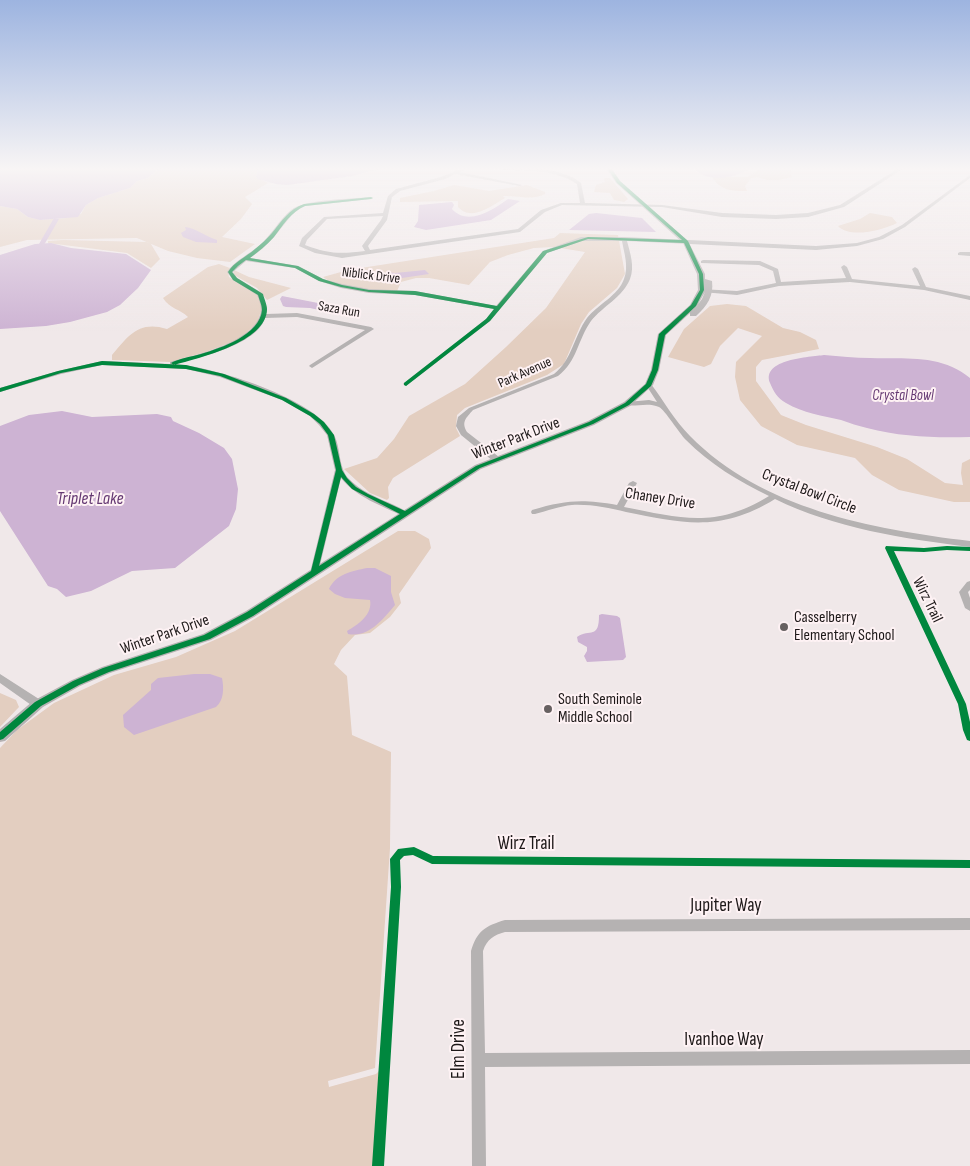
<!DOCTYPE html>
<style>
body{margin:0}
canvas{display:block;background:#f0e8e9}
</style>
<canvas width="970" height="1166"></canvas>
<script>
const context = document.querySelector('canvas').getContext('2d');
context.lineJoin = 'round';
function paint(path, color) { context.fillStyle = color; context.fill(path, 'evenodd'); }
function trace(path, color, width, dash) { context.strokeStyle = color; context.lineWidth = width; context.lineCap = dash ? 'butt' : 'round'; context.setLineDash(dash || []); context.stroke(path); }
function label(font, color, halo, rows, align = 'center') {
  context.font = font + ' "Sofia Sans Condensed",sans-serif'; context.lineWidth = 4; context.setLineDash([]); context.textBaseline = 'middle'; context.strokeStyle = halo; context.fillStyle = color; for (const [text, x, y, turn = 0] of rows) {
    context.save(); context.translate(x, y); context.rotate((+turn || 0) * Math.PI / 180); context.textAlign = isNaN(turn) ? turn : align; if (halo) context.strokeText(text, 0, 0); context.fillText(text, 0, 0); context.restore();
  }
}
paint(new Path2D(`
 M159,168H258L256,177L268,183L245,197L252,204L241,219L222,237L255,244L230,262L197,258L168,251L137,238L27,240L0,247V206L17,209L28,217L40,220L66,218L81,214L86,205L98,198L130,188L137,181L148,178Z
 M760,168H783L791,171L792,177L779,180H767L757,177L751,178L745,186L747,191C732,191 721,191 712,177H748Z
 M604,178H610L628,199L624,202L614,200L610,193L594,192L596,185L605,182Z
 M454,185L489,191L527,185L545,192V194C531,201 517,195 503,196L505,198C491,206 472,222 458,207V201L400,202V198L434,191Z
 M870,213L892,217L897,223C883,230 850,239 838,226L860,219Z
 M560,233L618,235L625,274L617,288L589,312L581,324L564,364L547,375L465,408L457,415L456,428L460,436L393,478L388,487L389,498L387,500L370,493L344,469L377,458L394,439L409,416L465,384L506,347L546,308L585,252L554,247L534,248L508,255L490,262L469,285L429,278H416L401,282L397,291C376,290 339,290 323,277L348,270L554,238Z
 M63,240L147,242L151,244L160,259L151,268L127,253L48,243V241Z
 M219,264L230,268L228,272L229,277L258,295L262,308L257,323L242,337L232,342L206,352L170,362L112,360V355C128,336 139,320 167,329L188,317C180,309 170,309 163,298L208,267Z
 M234,270L249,277L291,288L267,300L257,288L234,275Z
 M727,304L746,306L783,328L800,332L816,340L819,349L762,360L756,367V381L781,415L806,425L877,447L907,459L945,483L963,485L961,473L962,463L970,459V502H954L899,490L872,475L855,458L797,445L761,426L740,400L735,377L736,362L762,336L738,328L720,346L711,364L704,367L668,357L684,329L710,306Z
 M398,531H415L429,539L431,548L399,594L401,603L390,617L370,633L355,635L341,650L334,664L347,676L352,735L391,752L390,848L375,1068L328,1081L329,1087L376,1074L380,1070L375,1166H0V748L17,730L54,703L114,675L176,657L235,631Z
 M0,693L16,700L19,707L0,727Z`), '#e3cec0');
paint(new Path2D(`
 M0,168H159L148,178L137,181L130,188L98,198L86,205L78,217L40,220L28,217L17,209L0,206Z
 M258,168H384L352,176L287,185L276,184L258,179L256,177Z
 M693,168H751C735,178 708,184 693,168Z
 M508,199L520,201L491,220L426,230L414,227L418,221L419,205L452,202L454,205L452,209C468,227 494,209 508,199Z
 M596,213L642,218L656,232L569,230L589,214Z
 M185,227C196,228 206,237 217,240V243L196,242L183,237L181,233L186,230Z
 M51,243L71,248L126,254L151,270L138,288L120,305L107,312L70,322L46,326L0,329V255L35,244Z
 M425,270L429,274L395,279H389L384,274L388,272L395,273Z
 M282,296L349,309L350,312L337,314L310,308L286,307L283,306L280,299Z
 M824,355C840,356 855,358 870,358C905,359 942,354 970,378V437C935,438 902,437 867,428C858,426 850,423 841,420C823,416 803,413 786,403C777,398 774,392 770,383C761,359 810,357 824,355Z
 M62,411L92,417L157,414L171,417L173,421L199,433L224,448L232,459L238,489L236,509L229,526L175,568L132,571L91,591L66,597L57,589L48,586L0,511V426L29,415Z
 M367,568H375L391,576V592L395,605C383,619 369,638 348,634L347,631C358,625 373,614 370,600L345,598L335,594L329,589C336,574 352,571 367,568Z
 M602,614L617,616L620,618L626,657L623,660L587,662L584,656L587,651V647L578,642L577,637C590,628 599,640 599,615Z
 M194,674H210L222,678C224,688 224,700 216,707L134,735L124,727L123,715L151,690V684L158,678Z`), '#cdb3d3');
paint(new Path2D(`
 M54,218L59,219L44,245H40L39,244Z`), '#cdb3d3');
paint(new Path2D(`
 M462,168H468L460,172L522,185L520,186L455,174L445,179L400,191L392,197L387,220L368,246L370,250L518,229L541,210L561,203H580L577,184C553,167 512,171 484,169L482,168C510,168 559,164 581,183L585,203L662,205L722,213L776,215L808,213L840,205L899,168H904L844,207L808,217L776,219L722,217L662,207L562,205L545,212L520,232L342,258L315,253L299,246L302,238L324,217L383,213L388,196L396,189L441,177ZM383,216L381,220L362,246L365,251C341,254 328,254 305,245L307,240L327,219Z
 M970,175V178L905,227L883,239L857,246L816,250L627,241C630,253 635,266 630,279C623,297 603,306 591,321C578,339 577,362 558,376L473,410C466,418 461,422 467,432L499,457L500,459L496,461H493L461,435L456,426L458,417L469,408L554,374C572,360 574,336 587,318C598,304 618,296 624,279C629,266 624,253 622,241H582L547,253L490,321L406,386L403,384L404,383L486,319L494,309L415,295L369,293L341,288L319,281L295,268L246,261L233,272L237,278L262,293L267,309L266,314L297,313L371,327L374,329L312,368L309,366L310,365L365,330L297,317L265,318C257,345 198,358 174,364C212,366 317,399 334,435C341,448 338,466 348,478C360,491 378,498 394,505C399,508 406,510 410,514L406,516H403C382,506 356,497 341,478L318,573L314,576L310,573L335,470L327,435L319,425L310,416L282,400L220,377L186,369L102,365L61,374L0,392V388L58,371L102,361L170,364V362C195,355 258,342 261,310C261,305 259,299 257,295L233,280L227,272C235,260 250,254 260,245C272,234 279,220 291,210C305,199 352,199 371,197L373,198L371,199L305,206C291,212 284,226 274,237C267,245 259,252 250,258L298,266L323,279L342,284L369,289L415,291L496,306L543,251L581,237H624L816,246L857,243L879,237L902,225Z
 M960,252H970V256L958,255V253Z
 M703,260L760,261L778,269L781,282L846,278L841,267L844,265L847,267L852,279L920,286L912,269L915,267L918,269L926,287L970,296V300L924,290L850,282L779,286L737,295L702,292L700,291V289L737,291L776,283L773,271L759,265L701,263V261Z
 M649,383L651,384C664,401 674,420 690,436C762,509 871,529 970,541V547C906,539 833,528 775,499C721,532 685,524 626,512C609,508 590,504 572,505C560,506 547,511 535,514H532L531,512L532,510C566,500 582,499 617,505L629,483L633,481L637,483L624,507C681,518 715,529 769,496C738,481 710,464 686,440C679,433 665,410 659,407C648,402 636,407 625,405V403L627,402L649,400L657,402L646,385Z
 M970,581V590L968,592L970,598V611L965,608L959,592L967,582Z
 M0,674L42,701L43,704L42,707L38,708L34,707L0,683Z
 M970,918V930L505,932C494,935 487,939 483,951L485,1053L970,1050V1064L485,1067L486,1166H472L471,951C477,931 485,926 505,920Z`), '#b5b2b2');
paint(new Path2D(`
 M606,168H612L620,181L688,241L705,274V279L712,281C714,296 707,306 696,316H690V313L666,335L659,370L653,385L630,406L594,425L481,469L254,617L211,640L110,673L80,686L43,707L5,741L0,742V729L33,701L72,680L102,667L203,634L246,611L475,465L588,421L624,402L645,384L651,370L658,334L690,305L698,290L697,274L683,243L616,183ZM705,292L702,299L696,307L697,306Z`), '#b5b2b2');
paint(new Path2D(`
 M607,168H611L620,181L688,241L703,274L704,290L696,306L665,335L658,370L651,386L629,405L593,424L480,468L253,616L210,639L109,672L79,685L41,706L3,739L0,740V732L35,702L73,681L103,668L204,635L247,612L311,571L336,470L328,435L320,424L310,416L282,400L220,376L186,369L102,365L61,373L0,392V388L58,371L102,361L186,365L224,374L286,398L314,414L324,422L334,435L342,470L347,478L356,487L368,494L405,511L476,466L589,422L625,403L646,384L652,370L659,334L691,305L700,290L699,274L684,243L588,239L547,253L490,321L406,386L404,385V383L486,319L494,309L415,295L369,292L341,287L319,281L295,268L246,260L238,266L232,272L237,278L263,294C264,298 267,305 267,309C267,342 199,358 174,365L171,363C180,358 191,357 201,354C221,348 260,335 262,310C262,305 259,299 258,295L233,280L228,272C234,262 246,257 255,249C261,244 267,239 272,233C282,221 289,209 304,204L371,197L373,198L371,199L305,206C291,212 283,225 274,237C267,245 258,252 250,258L298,266L323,279L342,285L369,290L415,291L497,306L543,251L588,237L682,240L617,183ZM341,477L352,489L400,514L319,566Z
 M886,546L924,548L947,546L970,547V551L947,550L924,552L894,551L966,704L970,722V741L967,740L963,730L958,704L885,548Z
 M414,847L433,856L970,860V868L432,864L413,855L404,856L400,860L401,887L384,1166H372L391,887L390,859L398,849Z`), '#00873e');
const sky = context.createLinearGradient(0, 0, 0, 331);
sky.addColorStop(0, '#9db4e0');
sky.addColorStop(0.51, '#f8f5f5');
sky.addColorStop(1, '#f8f5f500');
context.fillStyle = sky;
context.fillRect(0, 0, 970, 331);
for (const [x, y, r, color] of [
 [784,627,5,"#676161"],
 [548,709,5,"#676161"]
]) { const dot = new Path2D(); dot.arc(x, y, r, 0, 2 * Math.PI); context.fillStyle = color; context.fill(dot); trace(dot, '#fef2f4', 2); }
label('14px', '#1d1818', '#fef2f4', [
 ["Niblick Drive",371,276,7],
 ["Saza Run",339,310,10],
 ["Park Avenue",525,373,-24]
]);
label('italic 15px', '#653973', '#fef2f4', [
 ["Crystal Bowl",903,396]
]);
label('16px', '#1d1818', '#fef2f4', [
 ["Winter Park Drive",516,439,-21],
 ["Crystal Bowl Circle",809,492,21],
 ["Chaney Drive",660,499,9],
 ["Wirz Trail",927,600,64],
 ["Winter Park Drive",165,635,-19]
]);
label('16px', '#1d1818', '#fef2f4', [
 ["Casselberry",794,618],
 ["Elementary School",794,636],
 ["South Seminole",558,700],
 ["Middle School",558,718]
], 'left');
label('italic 18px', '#653973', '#fef2f4', [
 ["Triplet Lake",90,499]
]);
label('19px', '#1d1818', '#fef2f4', [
 ["Wirz Trail",526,844],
 ["Jupiter Way",726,906],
 ["Ivanhoe Way",724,1040],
 ["Elm Drive",459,1049,-90]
]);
</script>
